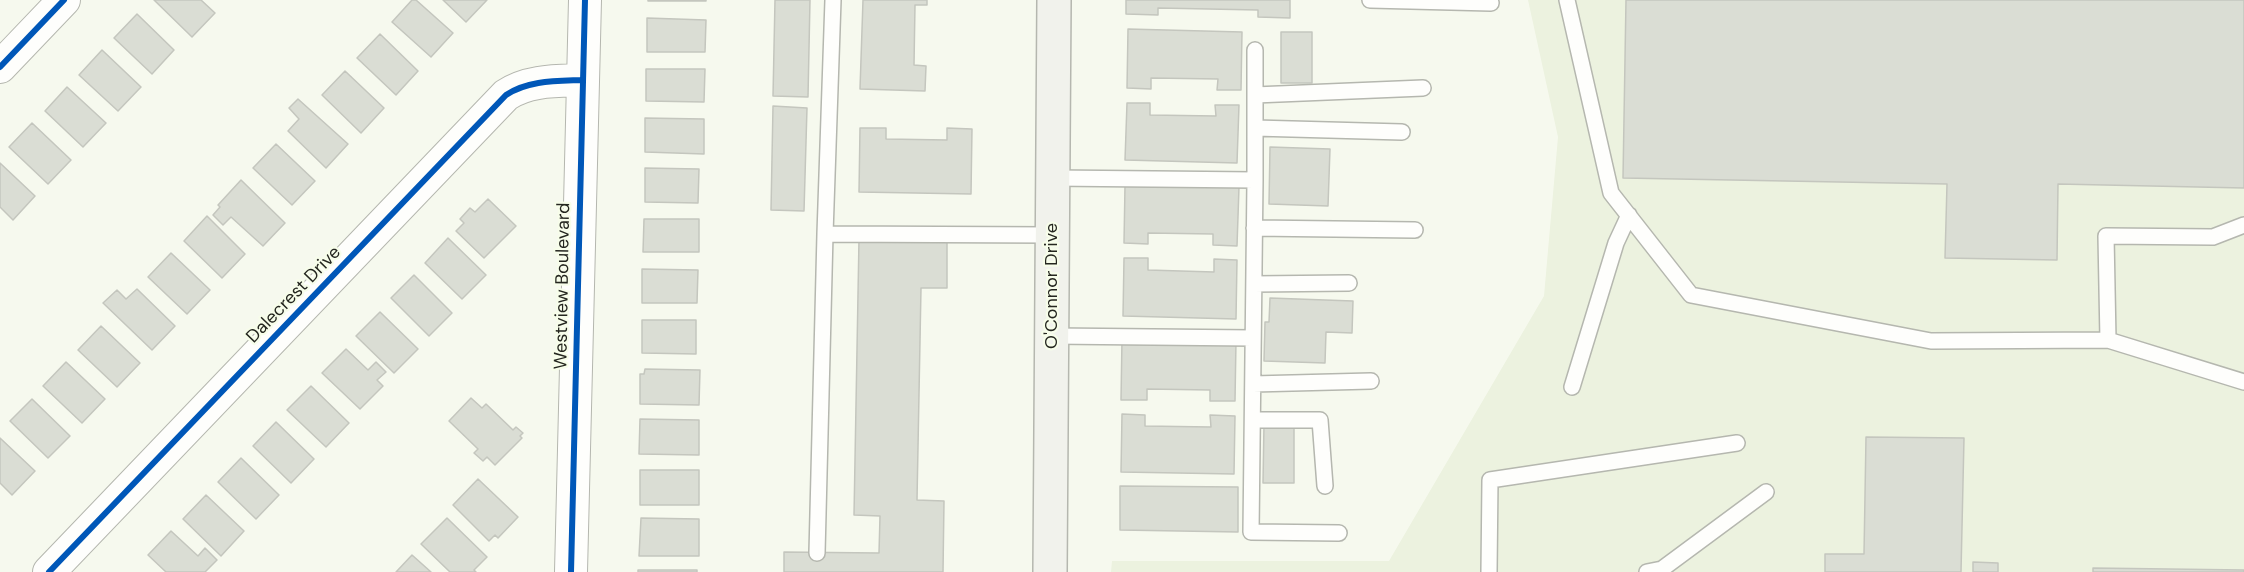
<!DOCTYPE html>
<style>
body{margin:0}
canvas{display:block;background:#f6f9ee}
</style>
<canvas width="2244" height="572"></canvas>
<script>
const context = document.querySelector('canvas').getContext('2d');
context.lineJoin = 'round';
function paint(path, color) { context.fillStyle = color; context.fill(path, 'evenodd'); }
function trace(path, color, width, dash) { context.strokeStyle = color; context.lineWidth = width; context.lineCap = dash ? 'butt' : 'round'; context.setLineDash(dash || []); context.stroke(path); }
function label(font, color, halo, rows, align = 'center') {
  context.font = font + ' "DM Sans",sans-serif'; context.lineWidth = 4.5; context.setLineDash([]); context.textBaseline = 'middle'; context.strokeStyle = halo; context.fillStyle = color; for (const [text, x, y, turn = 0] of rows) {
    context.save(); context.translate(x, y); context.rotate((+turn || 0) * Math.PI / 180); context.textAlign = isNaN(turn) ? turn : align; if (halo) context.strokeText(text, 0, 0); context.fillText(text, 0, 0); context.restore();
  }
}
paint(new Path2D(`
 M1528,0H2244V572H1111L1112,561H1389L1544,296L1558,137Z`), '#ecf2df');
const building = new Path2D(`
 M154,0H201L215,13L192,37Z
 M412,0H416L453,33L431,57L392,22Z
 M443,0H487L466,22Z
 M648,0H706V1H648Z
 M775,0H810L808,97L773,96Z
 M863,0H927V5H915L914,65L926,66L925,91L860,89Z
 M1126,0H1290V18L1258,17V10L1158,8V15L1126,14Z
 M1626,0H2244V188L2058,184L2057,260L1945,258L1947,184L1623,178Z
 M137,14L174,50L152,74L114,38Z
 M647,18L706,20L705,52H647Z
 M1128,29L1242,32L1241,90H1217L1218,79L1151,78V89L1127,88Z
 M1281,32H1312V83H1281Z
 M380,34L418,71L396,95L357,58Z
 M102,50L141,87L118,111L79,75Z
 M646,69H705L704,102L646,101Z
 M345,71L384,108L361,133L322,95Z
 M67,87L106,123L83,147L45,111Z
 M298,99L348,144L326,168L288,131L299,119L289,108Z
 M1127,103H1150V115L1216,116L1215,105H1239L1237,163L1125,160Z
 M773,106L807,108L804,211L771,210Z
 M645,118L704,119V154L645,152Z
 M32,123L71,160L48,184L9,147Z
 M860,128H886V139L947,140V128L972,129L971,194L859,192Z
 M276,144L315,181L292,205L253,168Z
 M1270,147L1330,149L1328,206L1269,204Z
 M0,163L35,196L13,220L0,207Z
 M645,168L699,169L698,203L645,202Z
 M241,180L285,223L263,246L231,217L223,225L213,215L220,207L218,205Z
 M1125,185L1239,187L1237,246L1213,245V234L1148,233V244L1124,243Z
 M488,199L516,226L484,258L456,231L464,223L460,219L470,208L475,212Z
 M207,216L245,254L222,278L184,241Z
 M644,219H699V252H643Z
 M448,238L486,275L462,299L425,263Z
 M859,239L947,241V288H921L917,500L944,501L943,572H784V552L879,553L880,516L854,515Z
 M171,253L210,290L187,314L148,277Z
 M1124,258H1148V270L1214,272V259L1237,260L1236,319L1123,316Z
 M642,269L698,270L697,303H642Z
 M414,275L452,313L429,336L391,298Z
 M137,289L175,326L152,350L103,303L117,290L126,299Z
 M1270,298L1353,301L1352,333L1326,332L1325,363L1264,361L1265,322H1269Z
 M380,312L418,349L394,373L356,336Z
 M642,320H696V354L642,353Z
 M101,326L140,363L117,387L78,350Z
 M1122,339L1236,341L1235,401H1210V390L1147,389V400H1121Z
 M346,349L368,370L376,362L386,372L377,380L383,386L360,409L322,373Z
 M66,362L105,399L82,423L43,386Z
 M645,369L700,370L699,405L640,404V374H644Z
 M311,386L349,423L326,447L287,410Z
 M471,398L482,408L486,404L513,430L516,427L523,433L520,436L522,438L495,465L487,457L483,461L474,453L478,449L449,421Z
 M32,399L70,436L48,458L10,421Z
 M1122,414L1145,415V426L1211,427L1210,415L1235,416L1234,474L1121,472Z
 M640,419L699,420V455L639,454Z
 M276,422L314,459L291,483L253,446Z
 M1264,423H1294V483H1263Z
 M1866,437L1964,438L1961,572H1825V554H1864Z
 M0,438L35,471L12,495L0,483Z
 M241,458L279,495L256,519L218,482Z
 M640,470H699V505H640Z
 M478,479L518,517L498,538L495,535L489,541L453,505Z
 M1120,486L1238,487V532L1120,530Z
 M206,495L244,531L221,556L183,519Z
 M447,518L487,557L474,570L476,572H450L421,544Z
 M641,518L699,519V556H639Z
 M171,531L198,556L205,548L217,560L205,572H166L148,555Z
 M412,555L431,572H396Z
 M1973,562L1998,563V572H1973Z
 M2093,568L2244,570V572H2093Z
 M638,570H697V572H638Z`);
paint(building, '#daddd4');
trace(building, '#c4c6be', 1.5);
const service = new Path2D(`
 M833,0L825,234L1052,235
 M1370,0L1491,3
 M1567,0L1611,193L1691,295L1931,341L2108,340L2244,382
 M1255,95L1423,88
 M1255,128L1402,132
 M1052,178L1255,180L1251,532L1339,533
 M1255,180V50
 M1254,228L1415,230
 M1254,284L1349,283
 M1052,336L1253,338
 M2108,340L2106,236L2213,237L2244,225
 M1253,384L1371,381
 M1572,387L1616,243L1629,215
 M1253,420H1320L1325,486
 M817,553L825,234
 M1489,572L1490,480L1737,443
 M1647,572L1662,569L1766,492`);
const minor = new Path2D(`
 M0,67L64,0
 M49,572L506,95C528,80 557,81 582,80
 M571,572L585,0`);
const secondary = new Path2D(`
 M1050,572L1054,0`);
trace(service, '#b5b7af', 18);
trace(minor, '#b5b7af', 34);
trace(secondary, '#b5b7af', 36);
trace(service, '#fefefc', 15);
trace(minor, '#fefefc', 32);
trace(secondary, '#f1f2ec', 33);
trace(new Path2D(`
 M0,67L64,0
 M49,572L506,95C528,80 557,81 582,80
 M571,572L585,0`), '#0057b8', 6);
label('18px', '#24261f', '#f7fdea', [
 ["Westview Boulevard",563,286,-89],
 ["O'Connor Drive",1052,286,-90],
 ["Dalecrest Drive",294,295,-46]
]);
</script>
